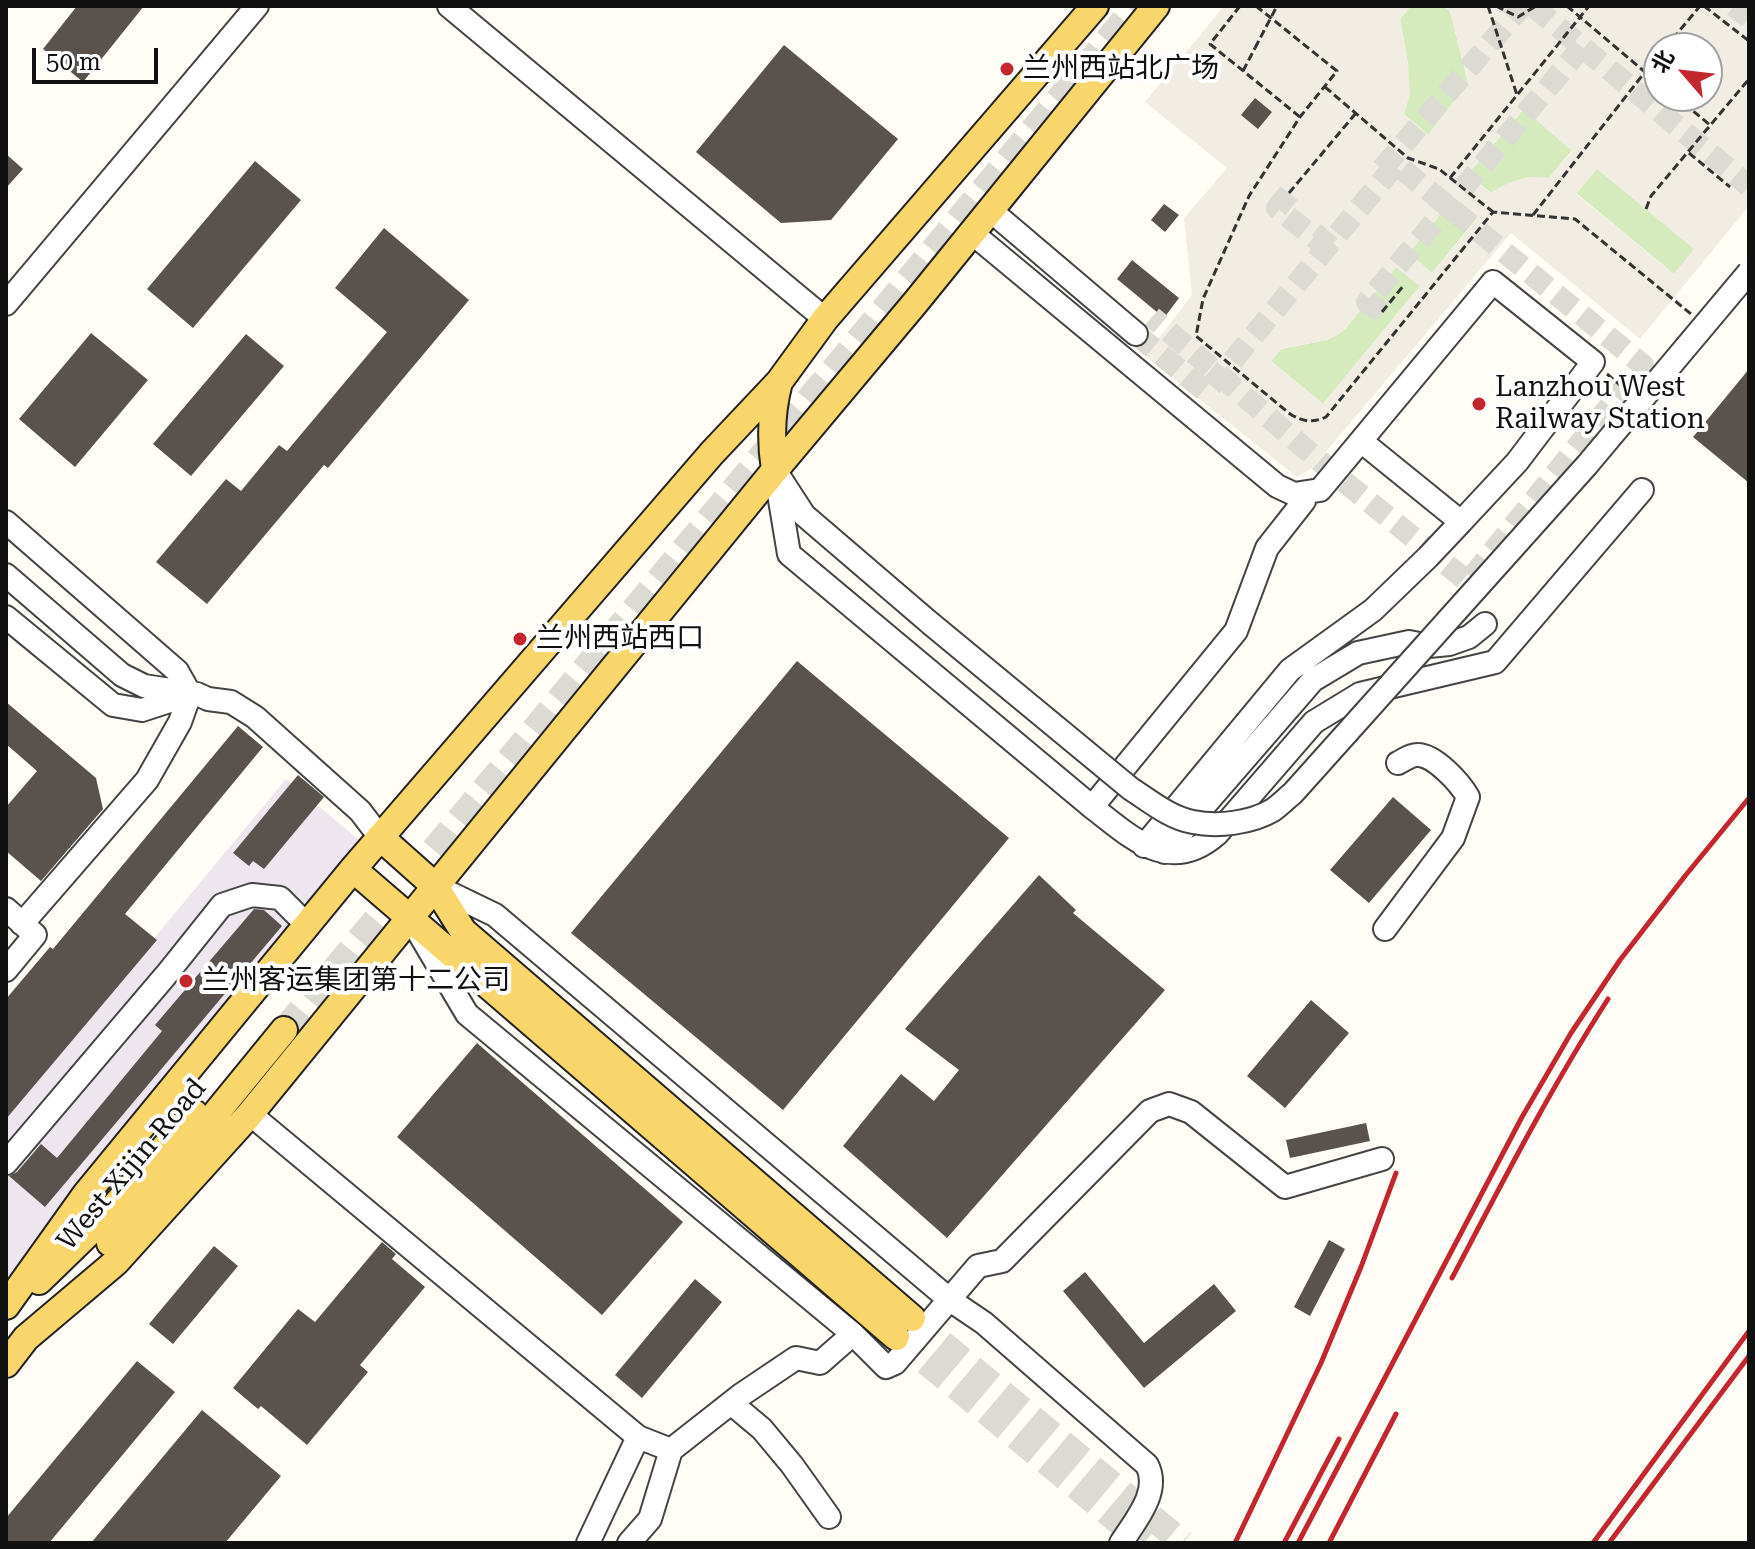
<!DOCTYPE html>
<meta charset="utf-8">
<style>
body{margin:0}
#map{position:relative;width:1755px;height:1549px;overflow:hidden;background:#fffdf5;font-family:"Roboto Serif","Noto Sans SC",serif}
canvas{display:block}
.frame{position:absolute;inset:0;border:8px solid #111;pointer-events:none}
.north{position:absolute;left:1643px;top:32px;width:80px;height:80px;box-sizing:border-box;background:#fff;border:2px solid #a0a0a0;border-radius:50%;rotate:298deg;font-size:22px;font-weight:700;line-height:32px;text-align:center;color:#111}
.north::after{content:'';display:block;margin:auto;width:28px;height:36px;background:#c4262e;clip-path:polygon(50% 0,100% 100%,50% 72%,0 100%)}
.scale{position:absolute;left:32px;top:48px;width:126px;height:36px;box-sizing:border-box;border:4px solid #111;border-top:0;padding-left:10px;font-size:24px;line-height:28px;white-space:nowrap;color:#111;-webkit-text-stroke:6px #fff;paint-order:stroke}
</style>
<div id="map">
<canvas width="1755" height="1549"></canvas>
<div class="frame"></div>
<div class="north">北</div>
<div class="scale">50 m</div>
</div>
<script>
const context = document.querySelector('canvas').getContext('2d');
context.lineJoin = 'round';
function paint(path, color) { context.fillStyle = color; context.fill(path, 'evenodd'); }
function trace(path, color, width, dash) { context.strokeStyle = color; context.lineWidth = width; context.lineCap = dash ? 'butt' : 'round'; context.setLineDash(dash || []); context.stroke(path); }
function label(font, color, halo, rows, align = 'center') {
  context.font = font + ' "Roboto Serif","Noto Sans SC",serif'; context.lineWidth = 8; context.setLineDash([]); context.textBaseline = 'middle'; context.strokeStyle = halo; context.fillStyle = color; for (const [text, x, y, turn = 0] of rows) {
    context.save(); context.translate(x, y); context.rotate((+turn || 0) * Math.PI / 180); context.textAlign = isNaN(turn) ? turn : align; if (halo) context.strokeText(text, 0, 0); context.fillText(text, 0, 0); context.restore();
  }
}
paint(new Path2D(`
 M286,779L365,845L6,1279V1117Z`), '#eee6ef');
paint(new Path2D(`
 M1411,6H1443L1450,11L1468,83L1428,135L1404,114L1408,63L1400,19Z
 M1524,109L1572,150L1549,178C1523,177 1512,180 1491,193L1468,174Z
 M1597,168L1695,249L1674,274L1576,193Z
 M1453,199L1477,218L1432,273L1409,253Z
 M1396,267L1420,286L1323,404L1271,361L1281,349L1326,340L1337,335L1346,328Z`), '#d5ebbd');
paint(new Path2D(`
 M1224,6H1411L1400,19L1408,63L1410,95L1404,114L1428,135L1468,83L1450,11L1443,6H1749V206L1640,339L1511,233L1312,468L1297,477L1145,356L1192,295L1184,218L1227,168L1145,102ZM1659,48H1707V96H1659ZM1524,109L1572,151L1549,178L1528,177L1508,183L1490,193L1468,174ZM1597,169L1694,249L1674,274L1576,194ZM1453,199L1477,219L1432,273L1409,253ZM1396,267L1420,286L1323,404L1271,361L1281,349L1326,340L1337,335L1346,328Z`), '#f1ede2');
paint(new Path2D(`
 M77,6H144L83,82L43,49Z
 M784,45L898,139L831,220L781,223L696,152Z
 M1255,98L1272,112L1258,129L1241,115Z
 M6,154L23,169L6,188Z
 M255,161L301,200L193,328L147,289Z
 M1164,204L1179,215L1165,232L1151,220Z
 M384,228L469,300L328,468L324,465L207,604L156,562L226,479L241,491L279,445L287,451L387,332L335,288Z
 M1132,260L1179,298L1164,318L1117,279Z
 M91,333L148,380L75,467L19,419Z
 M246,334L284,366L191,476L153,444Z
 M1749,369V483L1693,437Z
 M797,661L1009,838L783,1110L571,933Z
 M6,702L96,778L103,809L41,881L6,851V807L37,771L6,744Z
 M238,726L263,747L125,914L157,940L6,1119V999L50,947L53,949Z
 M298,775L324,797L264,869L253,861L249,866L233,853Z
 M1393,797L1431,830L1369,903L1330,870Z
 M1039,875L1076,910L1073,913L1165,990L947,1238L843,1146L901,1074L934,1101L959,1070L905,1029Z
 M254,909L264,910L282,926L45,1207L9,1176L17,1172L41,1144L57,1158L162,1031L155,1025Z
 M1311,1000L1349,1033L1285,1108L1247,1076Z
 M477,1043L683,1222L602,1315L397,1137Z
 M1366,1123L1370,1141L1290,1158L1286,1140Z
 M1329,1240L1345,1249L1310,1316L1294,1307Z
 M382,1242L396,1254L392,1259L425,1287L360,1365L368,1372L307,1445L261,1406L258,1409L233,1388L298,1309L315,1322Z
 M214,1246L238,1266L173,1344L149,1324Z
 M1085,1272L1144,1343L1214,1284L1236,1311L1144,1388L1063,1291Z
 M695,1279L722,1302L642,1398L615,1375Z
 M137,1361L175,1392L49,1543H6V1518Z
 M202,1410L281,1476L225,1543H91Z`), '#5a524d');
trace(new Path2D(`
 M1533,6L1749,186
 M1734,6L1749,18
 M1382,169L1522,6
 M1289,193L1277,208L1320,242L1334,226
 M1382,312L1367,302L1582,47
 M1136,334L1206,392L1220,376L1396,164L1643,365L1468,582L1330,470L1152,317`), '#dbdad3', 22, [22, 11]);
trace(new Path2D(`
 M284,1030L1136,6
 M912,1318L1183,1543
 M896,1337L1144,1543`), '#dbdad3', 26, [26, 13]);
const minor = new Path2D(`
 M449,6L825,319
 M990,210L1136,334
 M972,233L1277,486L1294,494L1320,490L1493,282L1593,362L1517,462L1461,522L1361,441
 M6,304L257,6
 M775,470L789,554L1092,807C1131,837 1169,876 1217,834L1314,722L1360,694L1495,662L1642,490
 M780,478L804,515L930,623
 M6,522L177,671L190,694L180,722L147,780L22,924
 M6,575L122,675L144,686L197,694L208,699L231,702L255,717L360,811L380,837
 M6,617L113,705L142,710L185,696
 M1092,807L1236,631L1267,548L1304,501
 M1144,846L1290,670L1373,610L1428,557L1461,522
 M1164,852L1313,680L1358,653L1409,642L1429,646L1449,644L1469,637L1485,624
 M435,886L495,915L950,1300L984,1323L1147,1465C1161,1492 1135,1521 1121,1543
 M6,909L35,935L6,970
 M416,928L467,1014L853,1334L886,1367L895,1363L978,1266L1002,1261L1150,1111L1169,1104L1191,1112L1285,1187L1382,1159
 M1385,929L1453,838L1468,797C1460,783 1434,754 1417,755C1410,755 1404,760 1398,763
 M250,1114L638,1437L671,1450L741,1395L796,1358L820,1363L853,1334
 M6,1163L166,975L222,905L252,895L280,898L307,925
 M731,1403L762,1429L792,1465L829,1517
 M588,1543L638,1437
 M629,1543L650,1519L671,1450`);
const major = new Path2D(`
 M775,470C770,439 771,412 779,382
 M380,837L435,886L463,931L912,1318
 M353,869L896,1337
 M110,1243L284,1030
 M39,1281L109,1213L194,1113
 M6,1306L86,1194L353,869L712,453L779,382L825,319L1095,6
 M6,1364L26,1338L116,1262L250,1114L775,470L915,303L1156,6`);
trace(minor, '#444', 26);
trace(major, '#222', 30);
trace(new Path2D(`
 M1240,6L1210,44L1300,117
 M1256,6L1337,71L1300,117L1249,196L1203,299L1196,336L1290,414C1303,422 1313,423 1326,417L1493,212L1575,219L1691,314
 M1488,6L1517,95
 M1496,6L1518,17L1536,6
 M1704,6L1749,41
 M1665,48L1700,6
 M1659,55L1645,72L1659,83
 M1243,71L1255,48
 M1325,87L1408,158L1439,169L1493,212
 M1675,96L1710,125
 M1689,153L1730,187
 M1450,178L1589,6
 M1289,193L1356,113
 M1646,209L1651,196L1749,79
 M1533,215L1645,72L1567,6
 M1382,312L1404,285
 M1607,374L1626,390`), '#333', 3, [8, 4]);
trace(minor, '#fff', 22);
trace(major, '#f9d66b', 26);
trace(new Path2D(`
 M1452,1278C1502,1183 1550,1089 1608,999
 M1235,1543L1321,1363L1361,1267L1396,1173
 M1284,1543L1339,1439
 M1298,1543L1522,1117L1571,1033L1620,960L1685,876L1749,798
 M1329,1543L1396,1414
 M1593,1543L1749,1331
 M1609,1543L1749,1356`), '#c4262e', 5);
const minorBridge = new Path2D(`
 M930,623L1131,789C1150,801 1170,818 1193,822C1218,827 1251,823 1273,810C1280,805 1287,798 1293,793L1587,465L1749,272`);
trace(minorBridge, '#444', 26, []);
trace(new Path2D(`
 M1255,48L1277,6`), '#333', 3, [8, 4]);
trace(minorBridge, '#fff', 22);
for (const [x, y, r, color] of [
 [1007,69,8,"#c4262e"],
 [1479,404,8,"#c4262e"],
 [520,639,8,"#c4262e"],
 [186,981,8,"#c4262e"]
]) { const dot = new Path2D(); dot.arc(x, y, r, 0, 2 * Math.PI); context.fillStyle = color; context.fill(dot); trace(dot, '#fff', 3); }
label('28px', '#111', '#fff', [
 ["兰州西站北广场",1023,69],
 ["Lanzhou West",1495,388],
 ["Railway Station",1495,420],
 ["兰州西站西口",536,639],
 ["兰州客运集团第十二公司",202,981]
], 'left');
label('28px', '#111', '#fff', [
 ["West Xijin Road",132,1165,-50]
]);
</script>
